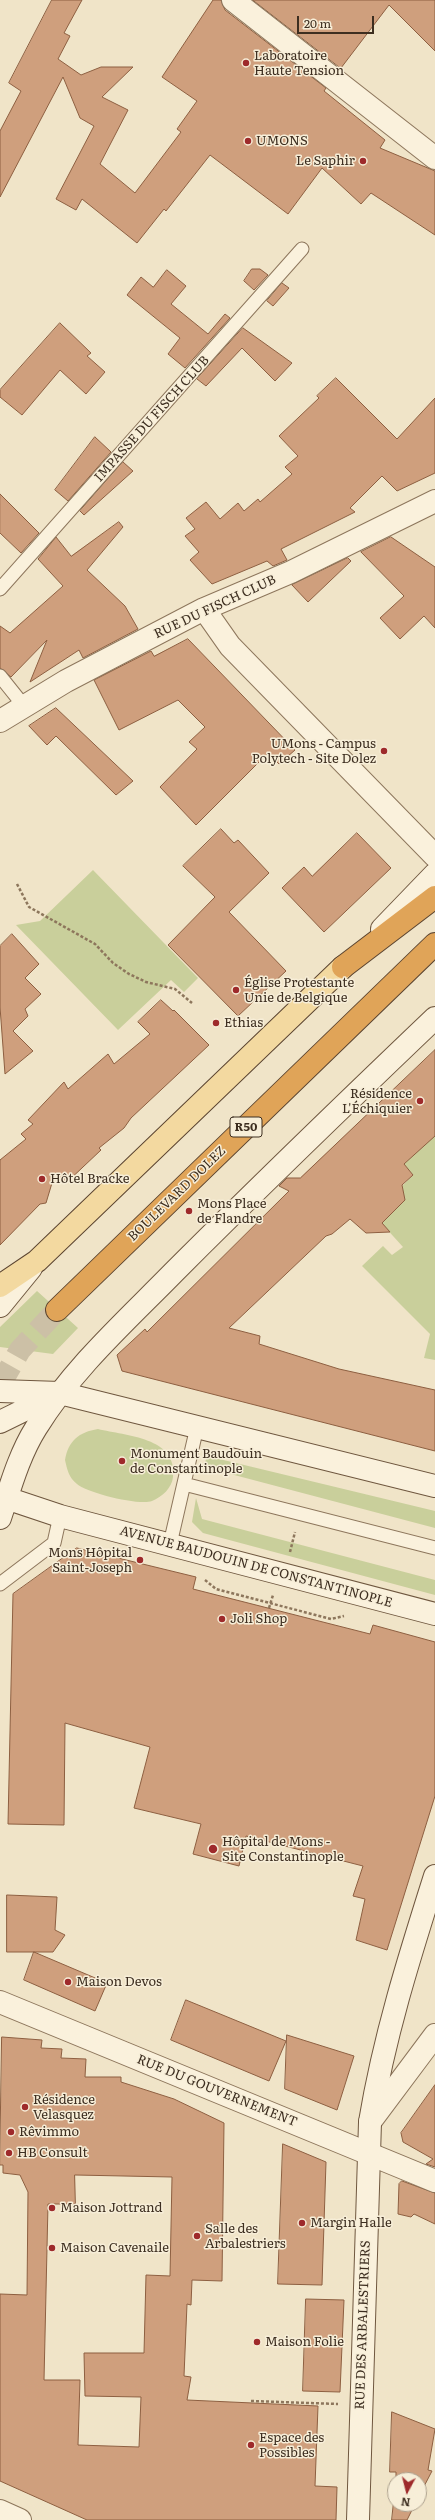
<!DOCTYPE html>
<meta charset="utf-8">
<style>
body{margin:0}
#map{position:relative;width:435px;height:2520px;overflow:hidden;background:#f0e4c8;font-family:Literata,serif}
canvas{display:block}
.north{position:absolute;left:387px;top:2472px;width:40px;height:40px;box-sizing:border-box;background:#f7eed8;border:1px solid #ada18e;border-radius:50%;rotate:187deg;font-size:11px;font-weight:700;line-height:16px;text-align:center;color:#3d2e20}
.north::after{content:'';display:block;margin:auto;width:14px;height:18px;background:#9e2a2b;clip-path:polygon(50% 0,100% 100%,50% 72%,0 100%)}
.scale{position:absolute;left:297px;top:16px;width:77px;height:18px;box-sizing:border-box;border:2px solid #3d2e20;border-top:0;padding-left:5px;font-size:12px;line-height:14px;white-space:nowrap;color:#3d2e20;-webkit-text-stroke:3px #f7eed8;paint-order:stroke}
</style>
<div id="map">
<canvas width="435" height="2520"></canvas>
<div class="north">N</div>
<div class="scale">20 m</div>
</div>
<script>
const context = document.querySelector('canvas').getContext('2d');
context.lineJoin = 'round';
function paint(path, color) { context.fillStyle = color; context.fill(path, 'evenodd'); }
function trace(path, color, width, dash) { context.strokeStyle = color; context.lineWidth = width; context.lineCap = dash ? 'butt' : 'round'; context.setLineDash(dash || []); context.stroke(path); }
function label(font, color, halo, rows, align = 'center') {
  context.font = font + ' Literata,serif'; context.lineWidth = 3; context.setLineDash([]); context.textBaseline = 'middle'; context.strokeStyle = halo; context.fillStyle = color; for (const [text, x, y, turn = 0] of rows) {
    context.save(); context.translate(x, y); context.rotate((+turn || 0) * Math.PI / 180); context.textAlign = isNaN(turn) ? turn : align; if (halo) context.strokeText(text, 0, 0); context.fillText(text, 0, 0); context.restore();
  }
}
paint(new Path2D(`
 M93,870L198,978L184,992L171,980L118,1030L16,925L40,921Z
 M435,1133V1360L424,1358L430,1334L362,1266L383,1246L392,1255L403,1247L374,1215L413,1175L404,1164Z
 M37,1291L78,1328L53,1354L0,1347V1327Z
 M98,1429C126,1436 178,1437 173,1477C172,1488 162,1497 152,1501C140,1506 87,1493 77,1484C69,1478 67,1469 65,1460C68,1441 79,1432 98,1429Z
 M211,1457L435,1511V1528L204,1467L206,1459Z
 M196,1498L202,1519L435,1580V1595L203,1533L192,1522Z`), '#c9cf9b');
const building = new Path2D(`
 M52,0H82L64,33L70,36L58,59L81,75L101,67H133L102,97L128,110L100,164L135,193L181,132L177,129L197,101L162,77L213,0H221L225,10L326,88L324,91L385,140L380,148L435,171V235L371,193L361,204L322,168L288,214L210,155L166,211L164,209L137,243L82,199L76,210L56,199L94,126L80,118L63,77L0,197V131L21,91L9,83Z
 M253,0H435V51L389,5L341,68Z
 M252,269H260L268,275L254,290L244,281Z
 M167,270L186,286L171,304L208,334L225,314L230,318L185,368L168,354L180,338L127,295L141,277L153,287Z
 M282,283L289,288L273,306L267,301Z
 M60,323L91,353L87,356L105,372L86,394L60,370L22,415L0,397V390Z
 M243,328L292,363L275,381L242,348L206,386L197,379Z
 M336,378L397,439L435,398V473L397,491L382,476L350,508L355,512L281,549L287,560L273,566L267,561L212,584L190,560L199,552L185,536L195,529L186,518L206,502L220,519L238,503L244,511L258,499L260,502L292,474L285,467L298,456L279,436L319,398L317,396Z
 M95,437L111,452L68,501L55,490Z
 M123,462L133,471L84,515L80,511Z
 M0,494L39,533L21,553L0,533Z
 M119,522L123,527L87,570L125,606L138,629L83,658L79,650L30,682L47,640L11,677L0,668V626L10,633L63,586L38,559L56,537L71,556Z
 M391,537L435,567V628L424,616L400,639L380,618L404,596L361,552Z
 M348,558L351,561L308,602L292,585Z
 M188,639L295,750L279,764L268,753L196,825L160,787L197,749L189,742L205,727L178,700L119,730L94,680L151,651L154,656Z
 M56,708L133,781L116,795L56,736L47,745L29,726Z
 M221,829L234,843L238,840L269,873L229,912L286,971L238,1016L168,945L215,897L183,866Z
 M357,833L391,868L324,932L282,888L304,867L312,876Z
 M12,934L39,964L25,978L41,994L25,1009L28,1016L13,1031L33,1051L5,1074L0,1007V946Z
 M161,1000L173,1011L174,1010L209,1045L131,1118L124,1128L99,1148L101,1150L65,1184L55,1173L46,1203L40,1204L0,1245V1160L26,1139L21,1134L33,1124L28,1120L64,1082L68,1089L108,1054L114,1064L150,1034L138,1022Z
 M435,1050V1136L404,1164L413,1175L402,1185L405,1200L382,1223L390,1232L366,1233L350,1219L332,1234L326,1236L229,1328L260,1336L259,1344L339,1369L435,1390V1451L122,1371L117,1355L145,1329L147,1332L289,1191L279,1186L287,1178H300Z
 M77,1548L196,1577L193,1589L370,1634L373,1625L435,1642V1796L387,1950L356,1940L365,1899L353,1896L363,1866L246,1836L239,1866L193,1854L201,1824L134,1808L150,1747L65,1723L64,1825L8,1824L13,1594Z
 M7,1895L57,1897L55,1930L65,1935L53,1952H7Z
 M34,1952L107,1983L95,2011L24,1980Z
 M186,2000L286,2041L269,2081L171,2040Z
 M287,2035L354,2056L337,2110L285,2089Z
 M2,2037L42,2040L41,2048L62,2049L61,2058L86,2059L85,2077H121V2082L174,2099L224,2123L222,2281L192,2280L191,2305L187,2304L184,2376L191,2377L187,2400L318,2406L315,2486L337,2487L336,2520H87L0,2481V2294L27,2295L28,2192L20,2175L3,2173V2165H0ZM75,2175L172,2177L170,2276L146,2275L144,2353H84L85,2396L141,2397L139,2447L78,2445L80,2380H44L48,2204H75Z
 M435,2085V2167L426,2164L433,2159L403,2142L401,2133Z
 M283,2144L326,2162L322,2285L278,2284Z
 M402,2181L435,2193V2224L414,2214L411,2217L398,2214L399,2184Z
 M306,2299L344,2300L340,2392L303,2391Z
 M392,2412L435,2429L428,2470L432,2471L419,2496V2480H396V2472H390Z
 M395,2488V2504H415L407,2520H392Z`);
paint(building, '#cf9f7d');
trace(building, '#8d5f41', 1);
trace(new Path2D(`
 M0,1385L20,1350L57,1310`), '#ccc0a6', 22, [22, 11]);
const lane = new Path2D(`
 M0,589L302,249
 M0,676L24,706
 M184,1484L435,1548
 M170,1544L197,1427
 M0,1584L54,1543L60,1516`);
const street = new Path2D(`
 M233,0L435,158
 M204,609L230,646L435,856
 M0,721L66,681L204,609L291,572L435,501
 M0,2002L435,2181
 M370,2122L435,2035
 M0,2511L20,2520`);
const secondary = new Path2D(`
 M382,929L435,874
 M0,1306L31,1268
 M0,1391L60,1393L435,1486
 M0,1422L57,1394
 M0,1496L60,1516L435,1614
 M0,1518C10,1488 19,1455 36,1428C73,1368 126,1321 174,1272C260,1186 347,1102 435,1018
 M358,2520L370,2122C384,2037 409,1958 435,1876`);
const primary = new Path2D(`
 M0,1286L37,1261L343,967`);
const highway = new Path2D(`
 M343,967L435,897
 M57,1310L435,944`);
trace(lane, '#8d765c', 15);
trace(street, '#8d765c', 24);
trace(secondary, '#6f573f', 24);
trace(primary, '#5b4430', 24);
trace(highway, '#5b4430', 24);
trace(new Path2D(`
 M17,884L29,907L95,944L113,963L129,974L146,982L175,989L192,1003
 M290,1552L295,1532
 M205,1580L216,1589L331,1619L344,1616
 M269,1608L273,1595
 M251,2401L338,2404`), '#8d765c', 2.5, [3, 2]);
trace(lane, '#faf1dc', 13);
trace(street, '#faf1dc', 22);
trace(secondary, '#faf1dc', 22);
trace(primary, '#f3d9a0', 22);
trace(highway, '#e0a458', 22);
for (const [x, y, r, color] of [
 [246,63,4,"#9e2a2b"],
 [248,141,4,"#9e2a2b"],
 [363,161,4,"#9e2a2b"],
 [384,751,4,"#9e2a2b"],
 [236,990,4,"#9e2a2b"],
 [216,1023,4,"#9e2a2b"],
 [420,1101,4,"#9e2a2b"],
 [42,1179,4,"#9e2a2b"],
 [189,1211,4,"#9e2a2b"],
 [122,1461,4,"#9e2a2b"],
 [140,1560,4,"#9e2a2b"],
 [222,1619,4,"#9e2a2b"],
 [213,1849,5,"#9e2a2b"],
 [68,1982,4,"#9e2a2b"],
 [25,2107,4,"#9e2a2b"],
 [11,2132,4,"#9e2a2b"],
 [9,2153,4,"#9e2a2b"],
 [52,2208,4,"#9e2a2b"],
 [302,2223,4,"#9e2a2b"],
 [197,2236,4,"#9e2a2b"],
 [52,2248,4,"#9e2a2b"],
 [257,2342,4,"#9e2a2b"],
 [251,2445,4,"#9e2a2b"]
]) { const dot = new Path2D(); dot.arc(x, y, r, 0, 2 * Math.PI); context.fillStyle = color; context.fill(dot); trace(dot, '#f7eed8', 1.5); }
for (const [x, y, w] of [
 [246,1127,32]
]) { const box = new Path2D(); box.roundRect(x - w / 2, y - 10, w, 20, 3); context.fillStyle = '#f7eed8'; context.fill(box); trace(box, '#3d2e20', 1); }
label('bold 12px', '#3d2e20', null, [
 ["R50",246,1127]
]);
label('13px', '#3d2e20', '#f7eed8', [
 ["Laboratoire",254,56],
 ["Haute Tension",254,71],
 ["UMONS",256,141],
 ["Le Saphir",355,161,"right"],
 ["UMons - Campus",376,744,"right"],
 ["Polytech - Site Dolez",376,759,"right"],
 ["Église Protestante",244,983],
 ["Unie de Belgique",244,998],
 ["Ethias",224,1023],
 ["Résidence",412,1094,"right"],
 ["L'Échiquier",412,1109,"right"],
 ["Hôtel Bracke",50,1179],
 ["Mons Place",197,1204],
 ["de Flandre",197,1219],
 ["Monument Baudouin",130,1454],
 ["de Constantinople",130,1469],
 ["Mons Hôpital",132,1553,"right"],
 ["Saint-Joseph",132,1568,"right"],
 ["Joli Shop",230,1619],
 ["Hôpital de Mons -",222,1842],
 ["Site Constantinople",222,1857],
 ["Maison Devos",76,1982],
 ["Résidence",33,2100],
 ["Velasquez",33,2115],
 ["Rêvimmo",19,2132],
 ["HB Consult",17,2153],
 ["Maison Jottrand",60,2208],
 ["Margin Halle",310,2223],
 ["Salle des",205,2229],
 ["Arbalestriers",205,2244],
 ["Maison Cavenaile",60,2248],
 ["Maison Folie",265,2342],
 ["Espace des",259,2438],
 ["Possibles",259,2453]
], 'left');
label('13px', '#3d2e20', '#f7eed8', [
 ["IMPASSE DU FISCH CLUB",152,419,-48],
 ["RUE DU FISCH CLUB",215,607,-25],
 ["BOULEVARD DOLEZ",177,1194,-44],
 ["AVENUE BAUDOUIN DE CONSTANTINOPLE",256,1567,15],
 ["RUE DU GOUVERNEMENT",217,2091,22],
 ["RUE DES ARBALESTRIERS",363,2325,-88]
]);
</script>
